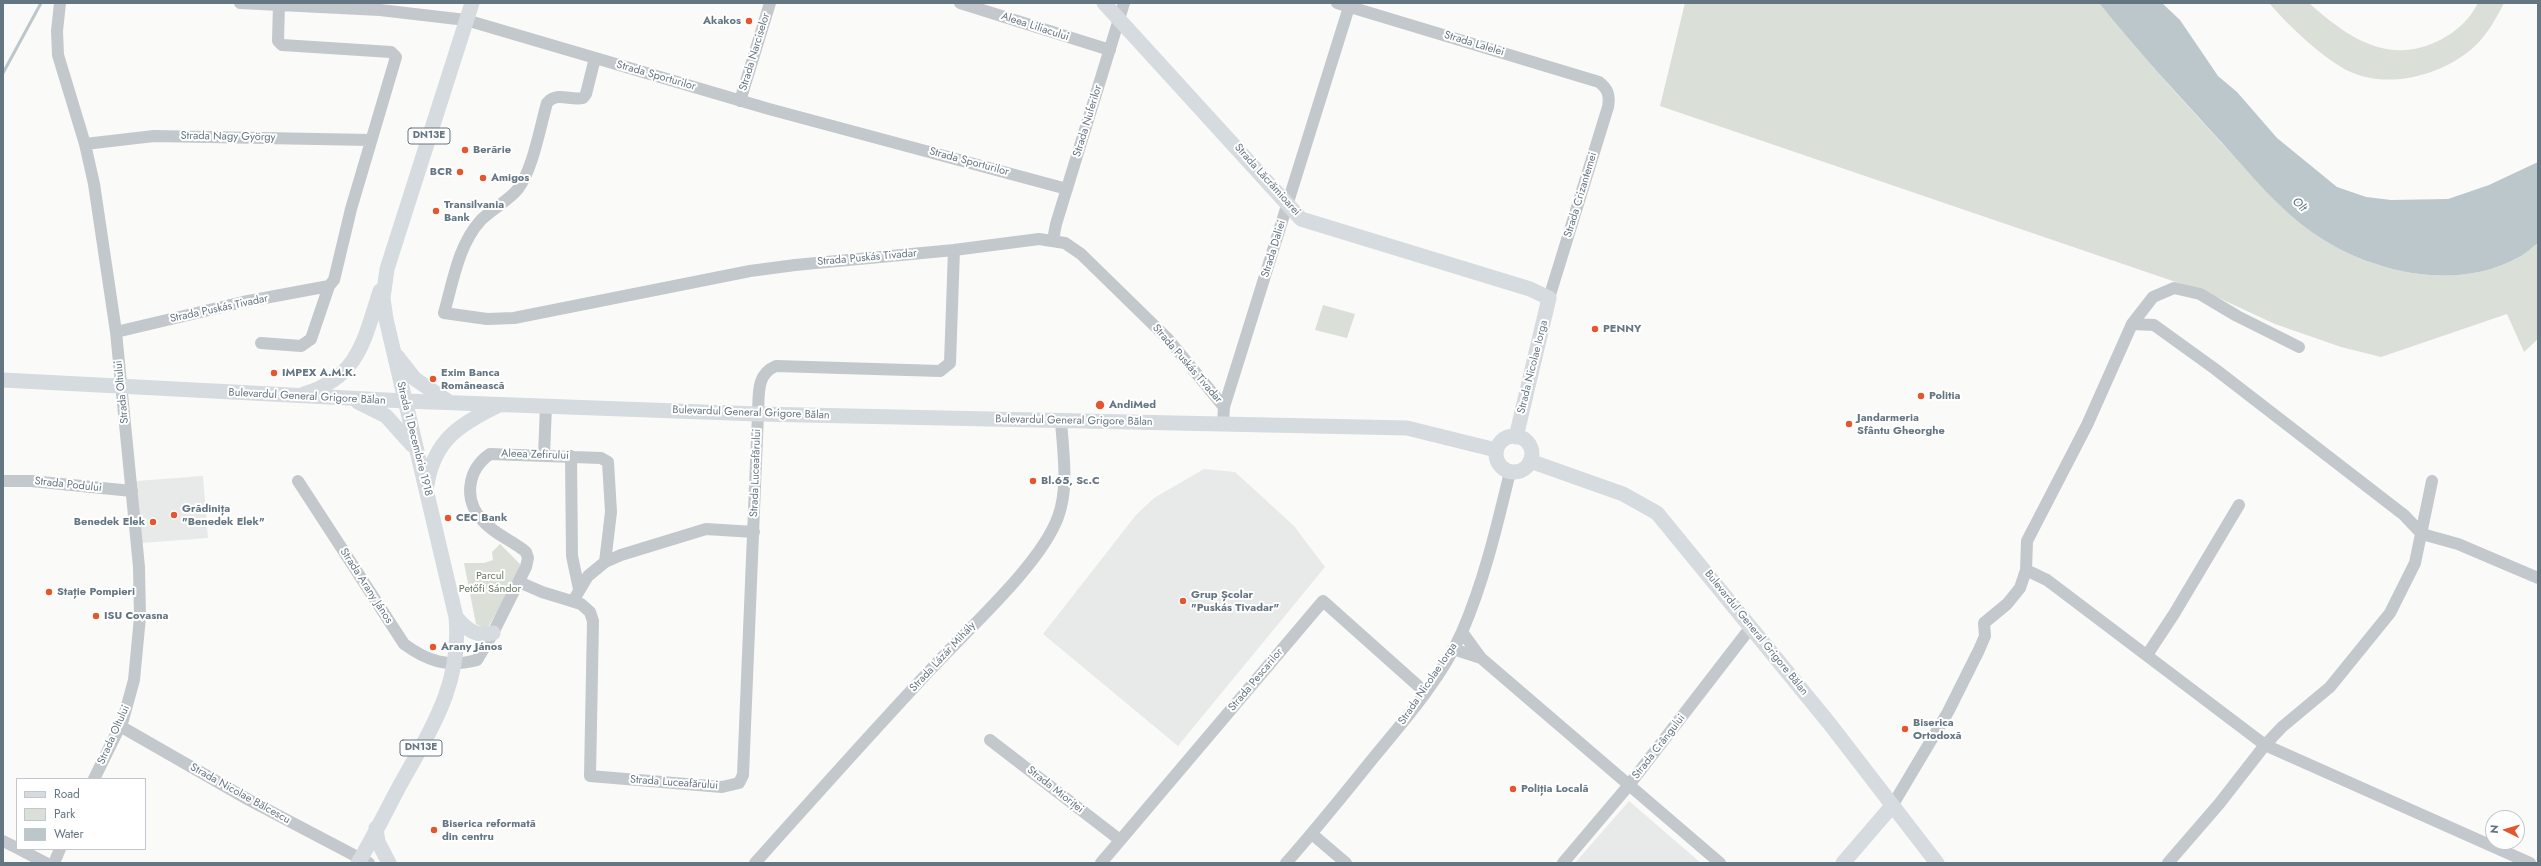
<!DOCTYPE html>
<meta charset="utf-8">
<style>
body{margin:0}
#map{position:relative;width:2541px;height:866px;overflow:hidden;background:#fafaf8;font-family:Jost,sans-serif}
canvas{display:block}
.frame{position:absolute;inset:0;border:4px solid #657683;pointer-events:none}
.legend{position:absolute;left:16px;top:778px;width:130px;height:72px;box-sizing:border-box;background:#fff;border:1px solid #c1c8cd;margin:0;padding:5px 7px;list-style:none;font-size:12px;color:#657683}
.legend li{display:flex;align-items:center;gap:8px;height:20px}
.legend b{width:20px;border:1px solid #c1c8cd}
.north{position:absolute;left:2485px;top:810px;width:40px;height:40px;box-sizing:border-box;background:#fff;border:1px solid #c1c8cd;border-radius:50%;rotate:275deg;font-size:11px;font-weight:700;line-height:16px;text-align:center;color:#657683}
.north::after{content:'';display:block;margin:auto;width:14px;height:18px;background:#e4572e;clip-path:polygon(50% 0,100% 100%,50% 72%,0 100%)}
</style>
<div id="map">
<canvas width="2541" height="866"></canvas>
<div class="frame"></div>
<ul class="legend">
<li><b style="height:5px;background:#d6dbdf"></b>Road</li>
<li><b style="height:11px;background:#dadfd7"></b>Park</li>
<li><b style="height:11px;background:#bbc7cb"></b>Water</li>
</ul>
<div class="north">N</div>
</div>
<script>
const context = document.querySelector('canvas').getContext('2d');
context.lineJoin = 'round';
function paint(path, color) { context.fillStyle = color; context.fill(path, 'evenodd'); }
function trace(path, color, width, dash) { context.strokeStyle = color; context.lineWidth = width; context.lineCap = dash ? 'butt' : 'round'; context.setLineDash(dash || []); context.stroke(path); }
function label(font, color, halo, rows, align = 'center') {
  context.font = font + ' Jost,sans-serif'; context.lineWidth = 4; context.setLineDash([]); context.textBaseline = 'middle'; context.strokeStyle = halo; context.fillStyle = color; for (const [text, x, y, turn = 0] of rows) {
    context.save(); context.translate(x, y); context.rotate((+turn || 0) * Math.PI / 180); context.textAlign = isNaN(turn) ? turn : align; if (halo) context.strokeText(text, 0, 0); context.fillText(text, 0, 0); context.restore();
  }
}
paint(new Path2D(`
 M1204,469L1235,472L1294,526L1325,567L1178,746L1043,634L1136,515L1154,498Z
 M203,476L208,538L141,543L136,481Z
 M1629,801L1701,863H1575Z`), '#e8e9e9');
paint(new Path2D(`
 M1685,3H2099C2142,56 2188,107 2235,157C2259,183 2284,213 2313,233C2369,272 2456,293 2519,257C2526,254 2532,247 2538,243V339L2524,352L2507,314L2381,357L2341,347L2275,324L2208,293L1660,106Z
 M2269,3H2309C2348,38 2390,67 2442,39C2457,31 2470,19 2478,3H2504C2497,17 2487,35 2475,46C2445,74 2392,89 2353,73C2326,62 2288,25 2269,3Z
 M1323,305L1355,314L1347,338L1315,330Z
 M500,544L523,567L487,629L476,624L464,563H484L493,560L492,552Z`), '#dadfd7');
paint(new Path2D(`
 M2099,3H2162L2180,20L2218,76L2237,92L2277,138L2337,187L2366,197L2391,200L2448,199L2489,185L2538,162V243C2532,247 2526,254 2519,257C2456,293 2369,272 2313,233C2280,210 2252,176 2225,146C2182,99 2139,53 2099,3Z`), '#bbc7cb');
trace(new Path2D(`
 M3,73L41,3`), '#bbc7cb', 3);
trace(new Path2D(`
 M60,3L57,31L58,55L85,144L94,184L116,332L139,567L140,617L134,680L123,720L94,779
 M240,3L380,10L466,20L769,109L1067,189
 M960,3L1110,50
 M1337,3L1599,82C1608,89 1610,95 1608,107L1549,298
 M595,58L586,94L583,98C570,101 557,91 547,103C540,127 533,169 518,189C508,201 492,209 481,220C458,245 453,282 444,313L487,319L514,318L750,271L795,265L954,250L1039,239L1065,243L1081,254L1168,339L1224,407
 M740,101L770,3
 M85,144L154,136L371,140
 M1053,240L1056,224L1124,3
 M2132,324L2154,325L2215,369L2404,515L2422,534L2458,544L2538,578
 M116,332L243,302L329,286
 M261,343L301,346L311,339L329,286L334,280L351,209L396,57L391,52L282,45L278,41L279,4
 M1223,424L1224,407L1349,7
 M544,455L546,406
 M571,456L572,556L579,589
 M3,481H31L132,491
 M298,481L404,644C427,661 448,668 477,660L493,633L526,567L528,558L526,552C513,541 494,534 483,521C463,500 467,470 490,454L601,458L608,462L611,512L605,562
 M2026,570L2047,580L2265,745L2530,863
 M519,582L542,592L581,604L590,612L593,621L590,776L722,787L739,783L743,775L758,414C759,394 756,374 776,366L940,371L950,363L954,250
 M573,601L588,576L605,562L621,555L706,529L754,532
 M1462,632L1481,658L1720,863
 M1453,649L1481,658
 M2147,655L2174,614L2239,505
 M120,726L249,800L369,863
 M990,740L1120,840
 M1892,806L1948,712L1979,650L1985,636L1984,623L2007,604L2020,588L2026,570L2027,541L2087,425L2132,324L2153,297L2174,288L2200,294L2237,316L2299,347
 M1312,834L1346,863
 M3,841L17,848
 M19,849L46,863
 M54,863L60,849
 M755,863C814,797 873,731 933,667C969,628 1041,564 1058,517C1069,488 1063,451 1061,421
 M1101,863L1323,601L1425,692
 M1286,863C1318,827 1348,789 1379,751C1409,715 1443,675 1462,632C1484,581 1497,526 1510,472
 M1563,863L1629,785L1751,627
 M2168,863L2219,804L2265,745L2282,727L2330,687L2390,613L2415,563L2432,481`), '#c3c8cc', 12);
trace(new Path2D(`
 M1104,3L1301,219L1530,289L1549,298L1516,437
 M397,356L415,379L449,402
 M3,380L405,401L758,414L1407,428L1496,450
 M304,394C359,377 364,340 380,291
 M358,402L386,416L412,445
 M1496 454a18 18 0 1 1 36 0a18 18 0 1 1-36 0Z
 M1530,461L1623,494L1657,513L1829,723L1937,863
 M427,485C434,440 460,424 499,405
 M456,617C467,630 476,637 493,633
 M376,828L378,842L389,863
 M358,863C373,838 386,811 400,785C431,729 462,684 456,617L386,319L383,298L387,269L472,3
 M1843,863L1892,806`), '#d6dbdf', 15);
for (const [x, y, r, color] of [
 [749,21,4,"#e4572e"],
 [465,150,4,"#e4572e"],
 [460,172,4,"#e4572e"],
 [483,178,4,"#e4572e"],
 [436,211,4,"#e4572e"],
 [1595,329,4,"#e4572e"],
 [274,373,4,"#e4572e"],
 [433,379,4,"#e4572e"],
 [1921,396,4,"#e4572e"],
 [1100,405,5,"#e4572e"],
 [1849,424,4,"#e4572e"],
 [1033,481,4,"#e4572e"],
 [174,515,4,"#e4572e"],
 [448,518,4,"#e4572e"],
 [153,522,4,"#e4572e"],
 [49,592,4,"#e4572e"],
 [1183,601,4,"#e4572e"],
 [96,616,4,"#e4572e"],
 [433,647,4,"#e4572e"],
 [1905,729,4,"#e4572e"],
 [1513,789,4,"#e4572e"],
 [434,830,4,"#e4572e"]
]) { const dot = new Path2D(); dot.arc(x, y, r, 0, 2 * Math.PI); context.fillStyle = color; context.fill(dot); trace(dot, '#fff', 1.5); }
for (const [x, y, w] of [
 [429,136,42],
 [421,748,42]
]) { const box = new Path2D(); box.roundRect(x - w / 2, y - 8, w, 16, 3); context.fillStyle = '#fff'; context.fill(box); trace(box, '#657683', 1); }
label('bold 10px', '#657683', null, [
 ["DN13E",429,136],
 ["DN13E",421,748]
]);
label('bold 11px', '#657683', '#fff', [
 ["Akakos",741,21,"right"],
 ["Berărie",473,150],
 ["BCR",452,172,"right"],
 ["Amigos",491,178],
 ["Transilvania",444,205],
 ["Bank",444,218],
 ["PENNY",1603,329],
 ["IMPEX A.M.K.",282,373],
 ["Exim Banca",441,373],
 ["Românească",441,386],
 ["Politia",1929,396],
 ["AndiMed",1109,405],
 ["Jandarmeria",1857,418],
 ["Sfântu Gheorghe",1857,431],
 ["Bl.65, Sc.C",1041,481],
 ["Grădinița",182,509],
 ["\"Benedek Elek\"",182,522],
 ["CEC Bank",456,518],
 ["Benedek Elek",145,522,"right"],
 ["Stație Pompieri",57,592],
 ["Grup Școlar",1191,595],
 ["\"Puskás Tivadar\"",1191,608],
 ["ISU Covasna",104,616],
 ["Arany János",441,647],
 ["Biserica",1913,723],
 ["Ortodoxă",1913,736],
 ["Poliția Locală",1521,789],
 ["Biserica reformată",442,824],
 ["din centru",442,837]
], 'left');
label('11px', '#657683', '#fff', [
 ["Aleea Liliacului",1035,27,18],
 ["Strada Lalelei",1474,44,17],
 ["Strada Narciselor",755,52,-73],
 ["Strada Sporturilor",656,76,16],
 ["Strada Nuferilor",1088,121,-73],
 ["Strada Nagy György",228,137,1],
 ["Strada Sporturilor",969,162,15],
 ["Strada Lăcrămioarei",1267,180,48],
 ["Strada Crizantemei",1581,195,-73],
 ["Strada Daliei",1274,249,-73],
 ["Strada Puskás Tivadar",867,258,-5],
 ["Strada Puskás Tivadar",219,309,-12],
 ["Strada Puskás Tivadar",1187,364,49],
 ["Strada Nicolae Iorga",1533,367,-76],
 ["Strada Oltului",122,392,-96],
 ["Bulevardul General Grigore Bălan",307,397,3],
 ["Bulevardul General Grigore Bălan",751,413,2],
 ["Bulevardul General Grigore Bălan",1074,421,1],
 ["Strada 1 Decembrie 1918",414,439,76],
 ["Aleea Zefirului",535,455,2],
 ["Strada Luceafărului",756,473,-88],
 ["Strada Podului",68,485,6],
 ["Strada Arany János",366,586,57],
 ["Bulevardul General Grigore Bălan",1756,633,51],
 ["Strada Lázár Mihály",943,657,-47],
 ["Strada Pescarilor",1256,680,-50],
 ["Strada Nicolae Iorga",1428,684,-56],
 ["Strada Oltului",114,735,-66],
 ["Strada Crângului",1659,747,-52],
 ["Strada Luceafărului",674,783,4],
 ["Strada Mioriței",1055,790,38],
 ["Strada Nicolae Bălcescu",240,794,29]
]);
label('11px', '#687a64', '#fff', [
 ["Parcul",490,576],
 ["Petőfi Sándor",490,589]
]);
label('italic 12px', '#60757c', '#fff', [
 ["Olt",2299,205,44]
]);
</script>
